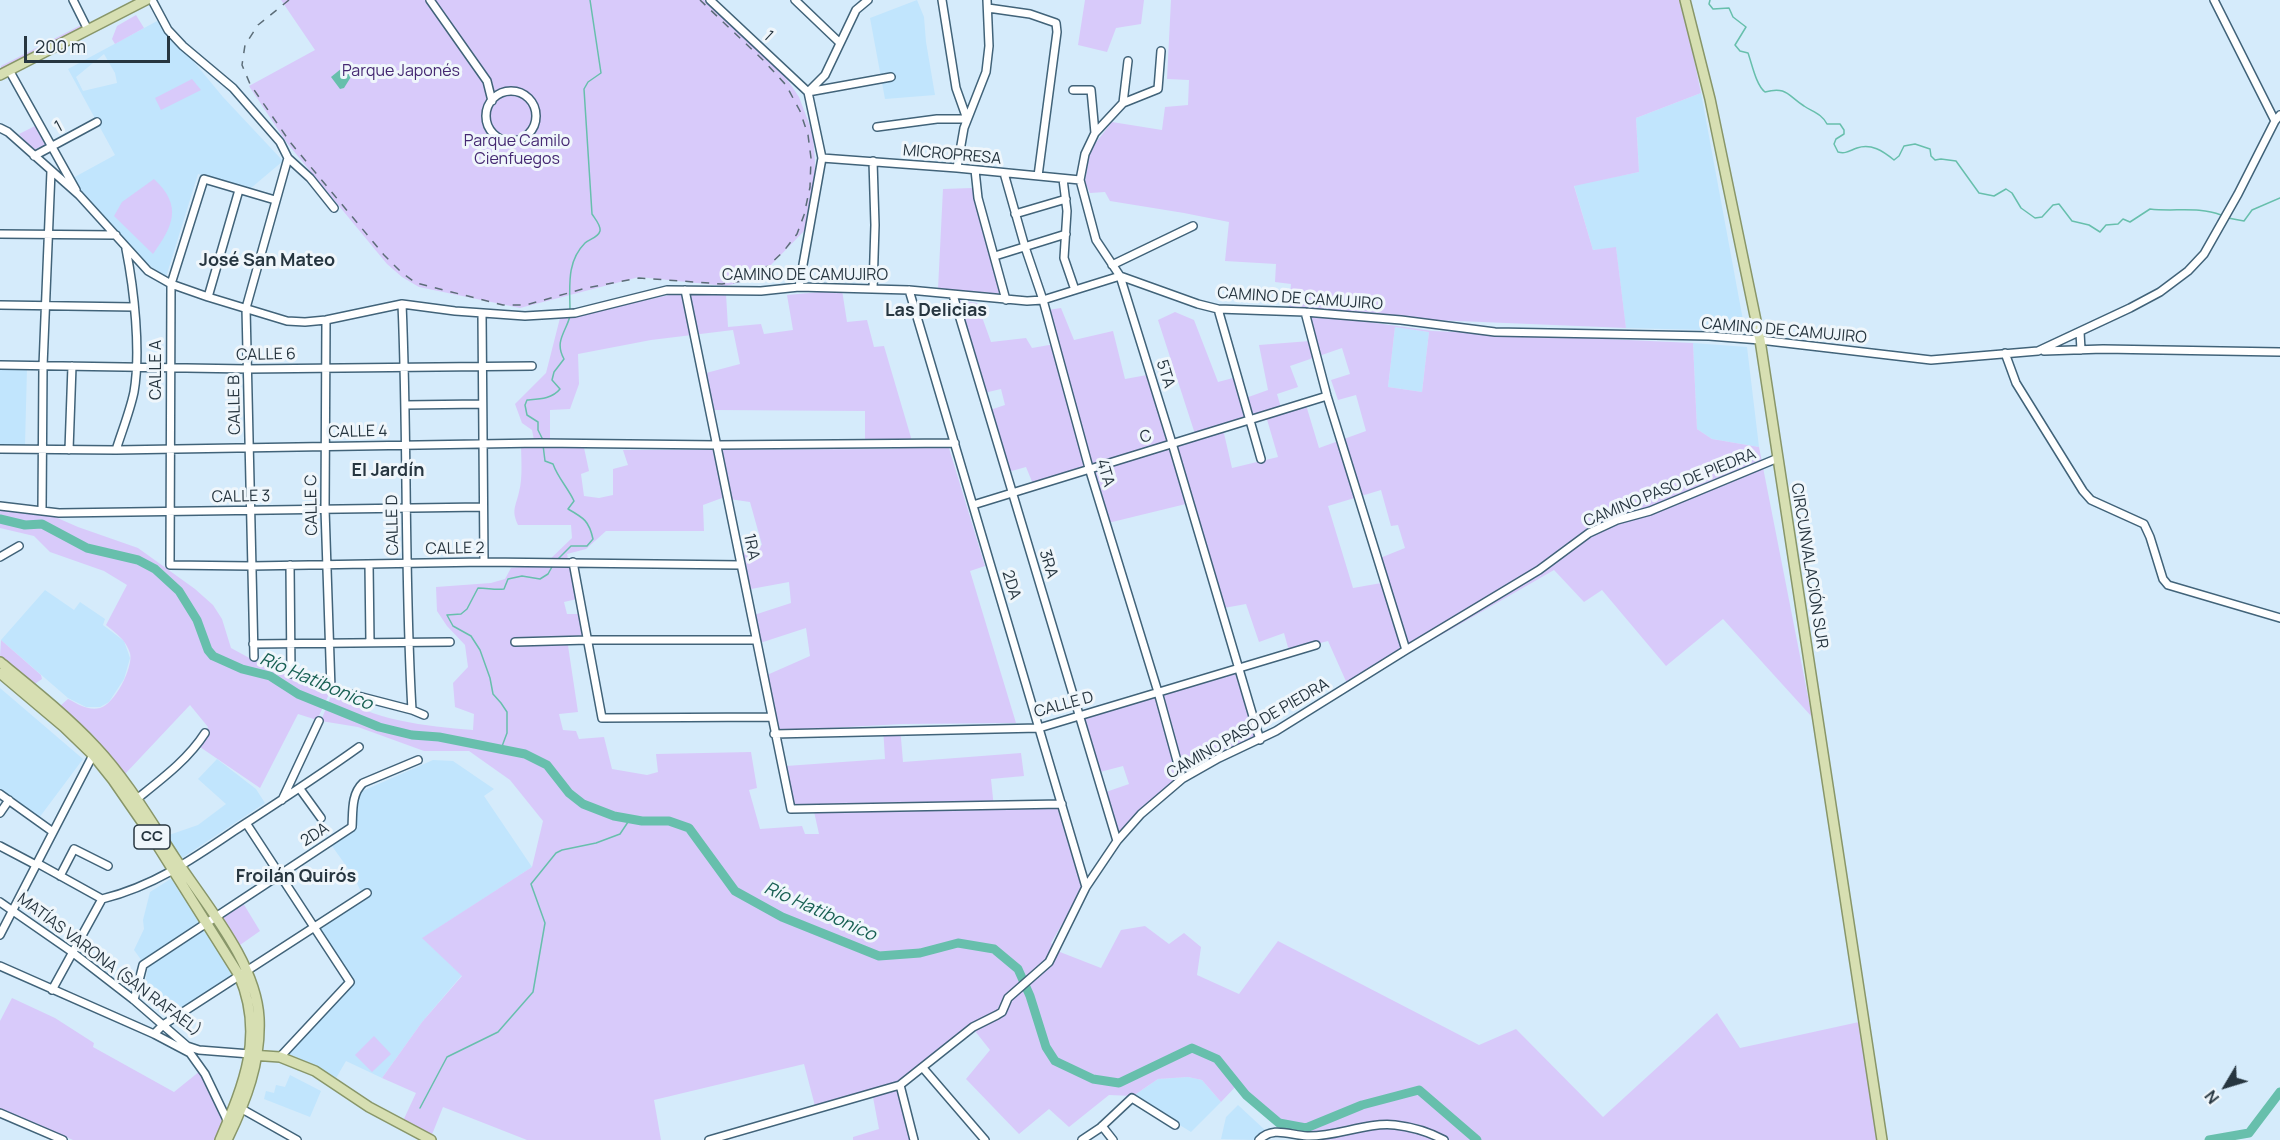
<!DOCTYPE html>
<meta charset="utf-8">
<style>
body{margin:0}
#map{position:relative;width:2280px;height:1140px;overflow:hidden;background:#d5ebfb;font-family:Manrope,sans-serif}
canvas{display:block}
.north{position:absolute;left:2196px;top:1056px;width:60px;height:60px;-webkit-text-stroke:4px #eff6fb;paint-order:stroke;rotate:232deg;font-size:16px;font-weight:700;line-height:24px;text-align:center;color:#273640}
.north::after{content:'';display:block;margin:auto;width:21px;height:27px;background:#273640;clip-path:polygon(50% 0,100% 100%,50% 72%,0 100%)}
.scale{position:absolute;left:24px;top:36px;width:146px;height:27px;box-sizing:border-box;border:3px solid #273640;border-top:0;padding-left:8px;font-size:18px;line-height:21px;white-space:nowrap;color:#273640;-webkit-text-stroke:4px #eff6fb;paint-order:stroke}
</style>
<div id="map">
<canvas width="2280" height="1140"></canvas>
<div class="north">N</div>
<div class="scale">200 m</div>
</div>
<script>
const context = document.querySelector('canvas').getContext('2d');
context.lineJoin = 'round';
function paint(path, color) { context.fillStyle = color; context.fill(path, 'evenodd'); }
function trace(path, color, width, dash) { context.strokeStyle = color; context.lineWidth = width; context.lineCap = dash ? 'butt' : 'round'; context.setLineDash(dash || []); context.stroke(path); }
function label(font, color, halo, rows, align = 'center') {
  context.font = font + ' Manrope,sans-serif'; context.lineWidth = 6; context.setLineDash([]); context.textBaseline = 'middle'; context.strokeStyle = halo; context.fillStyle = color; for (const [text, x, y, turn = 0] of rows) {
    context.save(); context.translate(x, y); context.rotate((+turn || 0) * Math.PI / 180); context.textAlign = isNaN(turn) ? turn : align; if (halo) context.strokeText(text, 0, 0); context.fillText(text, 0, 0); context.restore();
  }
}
paint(new Path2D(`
 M917,0L924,17L926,42L935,95L885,99L870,18Z
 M159,20L223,97L283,161L251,188L198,174L166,277L146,263L71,179L115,155L68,69ZM104,54L115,73L117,83L83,91L76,77Z
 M1701,93L1745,331L1626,328L1616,248L1593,250L1574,185L1639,172L1636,118Z
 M1395,327L1429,332L1422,392L1388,387Z
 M1693,343L1747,347L1759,447L1712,439L1697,429Z
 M0,368H27L25,445L0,444Z
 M45,590L74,610L80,602L105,619L103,625L124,641L130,658L124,679L109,702L100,707H86L68,698L1,640Z
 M0,688L83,759L39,818L0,790Z
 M217,759L256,789L265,803L182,858L166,836L198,825L226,804L198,779Z
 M433,760L453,761L494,789L484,796L532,867L423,938L462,975L422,1022L382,1078L346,1061L335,1080L287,1054L350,983L351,976L320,929L364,898L354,877L332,846L358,827L355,822L358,793Z
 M172,878L201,921L142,961L134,950L144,929L143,920L150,892Z
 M205,930L234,975L171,1016L167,1010L163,1011L145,983L148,967Z
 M290,1075L321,1091L310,1117L264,1099L266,1091L274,1093L276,1085L285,1087Z
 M1188,1077L1202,1080L1221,1102L1191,1132L1133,1096L1158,1079Z
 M1238,1105L1265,1130L1255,1140L1221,1139L1226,1117Z`), '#c1e5fd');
paint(new Path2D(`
 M281,0H704L775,65L789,82L799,97L813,134L815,162L814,188L806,229L769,267L744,281L726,286L639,277L520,308L419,287L402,277L387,264L287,143L249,86L315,50Z
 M1085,0H1144L1141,24L1116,28L1107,52L1078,45Z
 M1171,0H1679L1689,35L1701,93L1636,118L1639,172L1574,186L1593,250L1616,247L1626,328L1434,320L1289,309L1291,284L1275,282L1276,264L1225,261L1229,222L1184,213L1110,201L1105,192L1090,193L1085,182L1090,150L1112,122L1162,130L1165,107L1188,105L1189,80L1167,79Z
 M136,15L144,28L115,44L112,39L117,26Z
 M81,25L84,29L1,70V66Z
 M192,79L201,90L161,110L155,98Z
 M35,126L45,145L33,150L19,134Z
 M154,179C183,206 173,226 153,254L114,216L122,202Z
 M972,188L1003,294L938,289L943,189Z
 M842,290L847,322L867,320L874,347L884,346L912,441L865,440V411L714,410L706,373L740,364L733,330L651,340L578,354L579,384L570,409L550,410V440L583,443L589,471L581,474L584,496L599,498L613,495V469L628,465L623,450L893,449L914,446L949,448L985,566L970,571L1016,723L902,724L776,731L767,675L810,656L806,628L760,643L754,615L791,603L789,582L751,589L742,553L762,545L750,502L722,498L703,505L704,531H606L586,549L567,554L577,599L564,602L567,614H579L584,637L567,639L578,712L559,714L563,730L576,731L579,739L604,737L612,769L647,775L658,772L656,754L751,752L757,788L749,790L760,829L802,826L805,834H819L813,807L794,806L786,766L885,759L883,727L900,726L903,762L1021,753L1024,776L991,779L994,808L1058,803L1084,887L1051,943L1060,952L1101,968L1121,930L1145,926L1169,944L1184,933L1201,947L1197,975L1239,994L1278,941L1479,1045L1516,1029L1603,1117L1717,1013L1740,1048L1859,1022L1877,1140H1304L1276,1124L1239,1083L1221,1102L1202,1080L1188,1077L1158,1079L1133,1096L1109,1095L1069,1127L1049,1109L1019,1134L966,1079L990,1050L971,1026L898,1086L910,1140H853V1137L879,1129L872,1092L815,1106L804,1064L654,1100L661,1140H527L443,1107L431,1137L402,1123L416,1093L382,1078L422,1022L462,976L422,938L532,867L543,821L510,780L469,751H424L358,727L321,721L332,693C373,721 425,726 473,730L474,714L455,707L453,683L468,667L465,645L447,626L437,611L436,587L491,583L505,579L511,568L544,565L572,538L571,525H518C511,510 516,506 519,492C523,477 521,458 521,443L534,440L532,430L522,423L515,404L546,373L560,318L679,293L726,294L728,327L761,324L764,334L793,330L787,295Z
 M957,300L977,303L991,342L1026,338L1032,348L1055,344L1048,310L1061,308L1074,340L1113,331L1125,379L1147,375L1155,392L1170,443L1195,434L1158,320L1175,312L1194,320L1218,382L1233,378L1240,400L1268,390L1259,345L1310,341L1304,313L1433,331L1693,343L1697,429L1712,439L1759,447L1812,717L1723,619L1666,666L1602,590L1584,602L1554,570L1349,688L1328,641L1289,651L1284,633L1259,642L1246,604L1224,608L1190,503L1108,523L1091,467L1033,484L1026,467L1008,472L990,410L1005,405L1001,389L984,393ZM1395,327L1429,332L1422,392L1388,387ZM1342,348L1350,374L1331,380L1338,400L1356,395L1366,431L1319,448L1306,405L1282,411L1277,394L1298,387L1290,366ZM1266,416L1278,457L1232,468L1223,429ZM1381,490L1391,526L1398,525L1405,548L1380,558L1387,582L1353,588L1328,506Z
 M0,507L46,513L78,527L138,548L195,589L213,605L222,619L231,648L253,660L330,692L317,720L298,714L260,788L200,747L208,727L190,705L125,774L94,736L60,706L68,699C78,704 88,711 100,708C114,705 134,667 130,653C126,640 116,633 106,625L127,585L104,571L50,552L34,536L0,528Z
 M1,640L41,675L42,679L33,685L0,657Z
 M1236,673L1257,742L1183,782L1118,840L1106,792L1129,784L1123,766L1100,772L1084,719Z
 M243,903L260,931L240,945L222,918Z
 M12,998L55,1018L94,1043L93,1047L174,1092L200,1071L222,1121L214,1140H73L0,1108V1021Z
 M374,1036L391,1054L372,1072L355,1055Z`), '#d8cafa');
paint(new Path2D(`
 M347,64L354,72L344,88L340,89L331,77Z`), '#67bfac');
trace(new Path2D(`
 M1710,0L1709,4L1713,9L1729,8L1733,17L1746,27L1735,45L1740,51L1748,53C1752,64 1756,85 1765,92C1787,86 1788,96 1804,106C1813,112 1822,114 1827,124H1840L1844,130V134L1836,139L1834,144L1838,152C1846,154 1849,151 1857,148C1871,143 1883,151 1894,160L1899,156L1904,146L1915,144L1930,149L1931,156L1935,160L1941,159L1956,161L1979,193L1994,196L2006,189L2012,193L2021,208L2035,218L2042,217L2053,205L2059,204L2072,221L2089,225L2100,232L2106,225L2118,224L2123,219L2130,222L2150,209C2174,212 2198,206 2221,215
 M2228,218L2244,221L2252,210L2280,198
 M570,312C570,287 566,262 585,243C589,239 598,238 600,231C601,225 595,219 592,214L584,89L588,82L601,73L590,0
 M543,440L538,430V422L527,415L525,405L527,400C539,399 552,399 560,389L552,380L554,372L564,359C554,341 566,332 570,316
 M543,445L545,461L553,464C558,478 568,488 574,501L568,509C584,518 589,521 593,539L587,546H571L556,561
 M501,749L507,733V712L501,703L493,694L490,678L480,650L471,636L453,626L447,615L461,614L467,609L478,588C488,588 494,590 504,589L508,579L522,576L540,579L548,574L553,565
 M420,1108L447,1057L498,1032L533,992L545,923L531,884L556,853L562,850L596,843L620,834L630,819`), '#67bfac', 1.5);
trace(new Path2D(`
 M0,519L25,525L42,524L87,548L138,560L155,569L179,591L197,620L208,650L213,656L242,669L270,676L298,694L379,727L412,735L439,737L525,754L547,765L569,793L583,804L614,816L642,821H669L689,828L735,891L782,917L879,956L920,953L958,943L994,949L1018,969L1030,996L1046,1047L1055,1061L1093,1079L1119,1083L1192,1048L1217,1059L1246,1095L1279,1123L1306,1128L1362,1105L1419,1090L1477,1140
 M2209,1140L2249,1133L2280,1092`), '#67bfac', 9);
const minor = new Path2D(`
 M73,0L88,30
 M152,0L168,30L183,46L233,88L280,142L288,158L310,178L334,208
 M430,0L487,81L492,101
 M710,0L808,92
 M795,0L840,43
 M2214,0L2275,121
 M988,8L1030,14L1056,23L1057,32L1038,176
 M1161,51L1158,89L1123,103L1095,133L1085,154L1080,180L1096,240L1120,276L1172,443L1260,740
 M9,70L76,190
 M1073,90H1091L1095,133
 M486 116a25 25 0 1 1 50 0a25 25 0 1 1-50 0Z
 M808,92L825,75L856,10L868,0
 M808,92L891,77
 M1123,103L1128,61
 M877,127L937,119H967L956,88L942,0
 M0,128L8,132L79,195L148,271L171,284L208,297L287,321L305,322L326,320L402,304L455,311L525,316L575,313L667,290L761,291L799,287L909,290L1027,301L1043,300L1120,276L1198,304L1218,309L1305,312L1401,320L1495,332L1709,336L1760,340L1931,360L2038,351L2130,308L2160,292L2188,271L2204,254L2238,194L2275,121L2280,115
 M34,156L97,122
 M822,158L957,168L1080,180
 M873,161L875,225L873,289
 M957,168L964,128L986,72L989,46L987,0
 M975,170L978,198L1006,300
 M1004,173L1025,247L1043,300L1089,468L1158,692L1182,779
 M1063,179L1067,211L1064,258L1075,290
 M275,200L204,179L171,284L170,565L251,566L484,562L741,565
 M1015,214L1066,199
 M0,234L116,235
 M995,256L1066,234
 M1112,265L1193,226
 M799,287L822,158L808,92
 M685,290L791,809L1062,804
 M909,290L1086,887
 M953,295L1117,841
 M208,297L239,190
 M402,304C408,439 404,575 412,710
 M0,305L134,307
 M1218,309L1261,459
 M1305,312L1327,396L1406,650
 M482,314L484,562
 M326,320L325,509L331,689L412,710L424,715
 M2080,332L2081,350
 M2044,351L2103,349L2280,352
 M2005,353L2016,383L2083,491L2091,500L2144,524L2150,537L2163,579L2168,585L2280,618
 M0,365L248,369L532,366
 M405,405L482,404
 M0,449L116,450L540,443L717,445L955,443
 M69,450L72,366
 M116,450C122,431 130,411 134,392C141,351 134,289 126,249
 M973,505L1327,396
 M0,506L59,513L483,507
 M42,510L43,366L51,171
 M0,557L19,546
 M573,562L602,718L770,717
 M369,564L370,642
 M290,565L291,674
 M515,642L588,640H755
 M253,644L450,642
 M254,657L246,308L288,158
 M774,734L1039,728L1316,645
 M300,789L321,818
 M0,794L53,832
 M282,800L319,721
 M133,802C159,781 187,761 205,733
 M0,813L9,800
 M246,823L350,982L280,1057
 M0,846L36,865
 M37,863L102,899
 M60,876L74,849L108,866
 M102,899C155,886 196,857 240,827C280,801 320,775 359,747
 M0,902L72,952L134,1000L187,1046L199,1050L250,1054
 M0,935L94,753
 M0,966L154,1034L190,1053L205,1074L229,1124
 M52,990L102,899
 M134,1000L143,965L352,827C353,812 351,794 363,783L418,760
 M154,1034L163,1025L367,893
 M923,1068L985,1140
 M900,1085L914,1140
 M242,1109L297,1140
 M0,1113L63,1140
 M1102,1126L1113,1140
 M709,1140L900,1085L973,1027L997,1015L1002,1012L1008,998L1049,962L1086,887L1117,841L1141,814L1182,779L1219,758L1276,731L1406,650L1539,570L1589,533L1617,520L1650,511L1778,458
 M1082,1140L1100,1128L1132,1098L1175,1125
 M1259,1140C1273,1126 1289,1135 1307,1136C1336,1137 1366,1122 1395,1125C1412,1127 1429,1132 1444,1140`);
const major = new Path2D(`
 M1685,0L1710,99L1760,340L1882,1140
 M0,75L146,0
 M0,662C33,689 67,716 96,747C127,780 150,820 175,858C205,904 256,962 259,1018C261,1062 246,1101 227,1140
 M0,673L64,727L93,755L113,780L151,835L239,975C265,1035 244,1084 220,1140
 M251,1055L280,1057L315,1071L369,1107L431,1140`);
trace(minor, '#416379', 10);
trace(major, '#889669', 12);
trace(minor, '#fff', 7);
trace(major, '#d7dfb2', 9);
trace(new Path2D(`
 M289,0L258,25L245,45L242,65L250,84L290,142L384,255L401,272L416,283L503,305H526L586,288L639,278L722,284L743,281L768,266L783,252L797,234L804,215L810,187L811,158L808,135L800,111L786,85L763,60L700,0`), '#5c6d78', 1.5, [8, 8]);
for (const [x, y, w] of [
 [152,837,36]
]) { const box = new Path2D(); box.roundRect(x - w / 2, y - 12, w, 24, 4.5); context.fillStyle = '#eff6fb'; context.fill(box); trace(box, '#273640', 1.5); }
label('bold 15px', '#273640', null, [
 ["CC",152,837]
]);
label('16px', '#273640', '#eff6fb', [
 ["1",768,36,43],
 ["1",59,127,-28],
 ["MICROPRESA",952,155,5],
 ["CAMINO DE CAMUJIRO",805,276],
 ["CAMINO DE CAMUJIRO",1300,299,4],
 ["CAMINO DE CAMUJIRO",1784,331,5],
 ["CALLE 6",266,355,-1],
 ["CALLE A",157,370,-90],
 ["5TA",1165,374,73],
 ["CALLE B",235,405,-91],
 ["CALLE 4",358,432,-1],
 ["C",1146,437,-17],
 ["4TA",1105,473,73],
 ["CAMINO PASO DE PIEDRA",1670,488,-22],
 ["CALLE 3",241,497,-1],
 ["CALLE C",312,505,-91],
 ["CALLE D",393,525,-91],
 ["1RA",751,547,79],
 ["CALLE 2",455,549,-1],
 ["3RA",1048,564,73],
 ["CIRCUNVALACIÓN SUR",1809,566,81],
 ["2DA",1011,585,73],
 ["CALLE D",1064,705,-15],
 ["CAMINO PASO DE PIEDRA",1248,729,-30],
 ["2DA",315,835,-33],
 ["MATÍAS VARONA (SAN RAFAEL)",109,965,37]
]);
label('16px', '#452972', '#eff6fb', [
 ["Parque Japonés",401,72],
 ["Parque Camilo",517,142],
 ["Cienfuegos",517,160]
]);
label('bold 18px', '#273640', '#eff6fb', [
 ["José San Mateo",267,261],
 ["Las Delicias",936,311],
 ["El Jardín",388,471],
 ["Froilán Quirós",296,877]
]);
label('italic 18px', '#186053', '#eff6fb', [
 ["Río Hatibonico",316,682,23],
 ["Río Hatibonico",820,912,24]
]);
</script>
